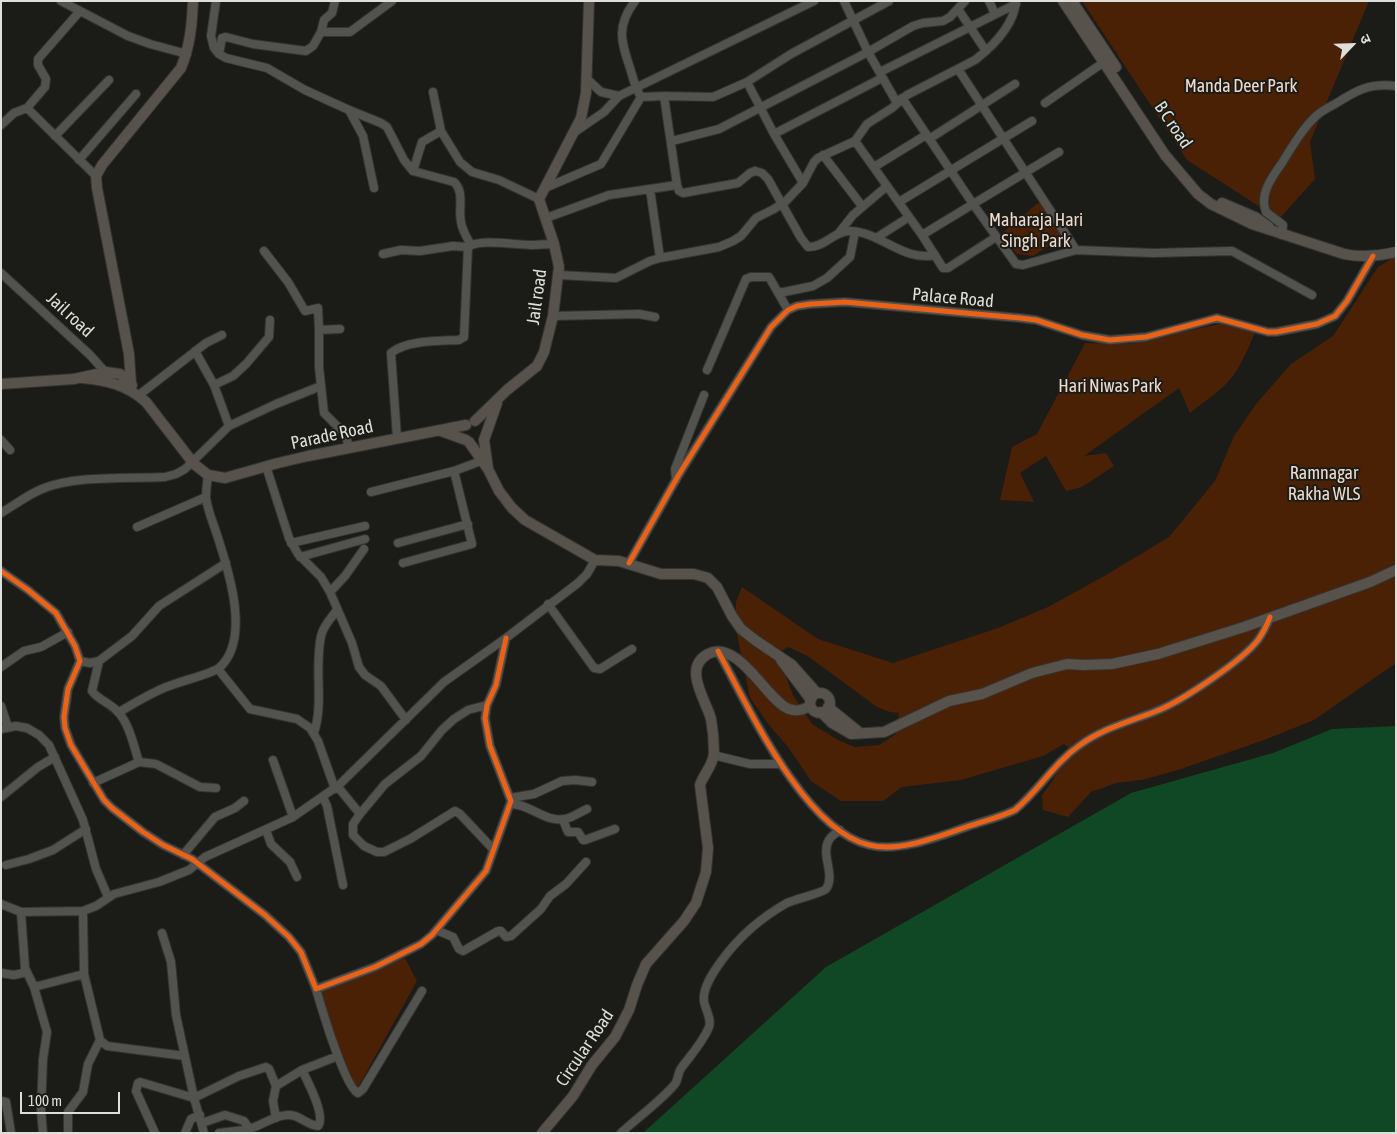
<!DOCTYPE html>
<meta charset="utf-8">
<style>
body{margin:0}
#map{position:relative;width:1397px;height:1134px;overflow:hidden;background:#1b1b17;font-family:"Asap Condensed","Noto Sans Devanagari",sans-serif}
canvas{display:block}
.frame{position:absolute;inset:0;border:2px solid #dededa;pointer-events:none}
.north{position:absolute;left:1327px;top:20px;width:50px;height:50px;-webkit-text-stroke:4px #1c1c16;paint-order:stroke;rotate:66deg;font-size:14px;font-weight:700;line-height:20px;text-align:center;color:#dededa}
.north::after{content:'';display:block;margin:auto;width:18px;height:22px;background:#dededa;clip-path:polygon(50% 0,100% 100%,50% 72%,0 100%)}
.scale{position:absolute;left:20px;top:1092px;width:100px;height:22px;box-sizing:border-box;border:2px solid #dededa;border-top:0;padding-left:6px;font-size:15px;line-height:18px;white-space:nowrap;color:#dededa;-webkit-text-stroke:4px #1c1c16;paint-order:stroke}
</style>
<div id="map">
<canvas width="1397" height="1134"></canvas>
<div class="frame"></div>
<div class="north">उ</div>
<div class="scale">100 m</div>
</div>
<script>
const context = document.querySelector('canvas').getContext('2d');
context.lineJoin = 'round';
function paint(path, color) { context.fillStyle = color; context.fill(path, 'evenodd'); }
function trace(path, color, width, dash) { context.strokeStyle = color; context.lineWidth = width; context.lineCap = dash ? 'butt' : 'round'; context.setLineDash(dash || []); context.stroke(path); }
function label(font, color, halo, rows, align = 'center') {
  context.font = font + ' "Asap Condensed",sans-serif'; context.lineWidth = 4; context.setLineDash([]); context.textBaseline = 'middle'; context.strokeStyle = halo; context.fillStyle = color; for (const [text, x, y, turn = 0] of rows) {
    context.save(); context.translate(x, y); context.rotate((+turn || 0) * Math.PI / 180); context.textAlign = isNaN(turn) ? turn : align; if (halo) context.strokeText(text, 0, 0); context.fillText(text, 0, 0); context.restore();
  }
}
paint(new Path2D(`
 M1082,1H1369L1310,142L1315,179L1279,219L1187,160Z
 M1038,203L1042,204L1062,233L1057,241L1033,256L1017,254L1001,234Z
 M1396,256V663L1314,720L1264,740L1178,770L1142,780L1116,783L1091,792L1068,817L1043,810L1042,795L1051,783L1070,749L1064,744L1043,756L961,780L902,787L883,801H841L811,781L788,747L769,725L750,698L736,630V602L742,587L818,639L893,663L998,628L1048,607L1106,575L1169,537L1215,481L1234,436L1256,404L1291,364L1333,336L1378,267ZM789,647L809,657L877,707L890,712L899,713L896,734L879,745L855,747L838,740L812,724L793,695L777,653Z
 M1228,322L1255,332C1248,349 1240,369 1227,383C1216,394 1202,403 1190,413L1179,388L1084,456L1106,453L1114,466L1082,487L1066,491L1046,456L1020,473L1034,502L1000,500L1012,447L1037,434L1085,343L1130,344Z
 M405,958L417,981L356,1091L318,992Z`), '#4a2105');
paint(new Path2D(`
 M1396,726V1133H643L826,967L1131,793L1273,753L1332,729Z`), '#104826');
const minor = new Path2D(`
 M61,1L128,36L150,44L187,54
 M216,1L211,36L214,48L219,54L226,58L267,68L305,90L349,110L381,123L387,127L404,160L413,171L454,182C465,192 458,209 461,222C462,230 467,238 471,245
 M635,1C616,26 621,41 630,68C633,78 635,88 641,97L664,96
 M844,1L868,52L897,103
 M989,1L995,14
 M958,9L986,51
 M321,32H350L392,1
 M219,54L222,38L226,37L253,44L306,51L313,46L321,32L324,20L332,13L335,1
 M958,69L1076,250
 M880,72L1016,4
 M586,78L601,92L619,96
 M747,82L791,54L889,1
 M433,92L441,131L460,162L472,172L499,180L539,199
 M902,98L973,204L1016,264L1023,265L1076,250L1153,253L1232,251L1312,295
 M1045,103L1104,62
 M27,108L96,176
 M349,110L363,136L374,188
 M1,125L14,113L27,108L45,87L46,79L38,65V59L80,11
 M575,132L604,112L619,96L814,1
 M774,134L882,78
 M55,136L109,80
 M929,139L1015,84
 M672,141L719,129L868,52L913,26L923,23L943,21L950,17L965,1
 M855,141L922,235L943,268H948L996,237
 M823,155L862,206
 M79,160L136,94
 M874,167L926,135
 M413,171L422,142L441,131
 M677,185L679,191L683,193L738,183L750,173L755,171L762,173L768,179L801,238L808,247C824,248 835,230 851,231C882,233 904,262 935,255
 M545,188L601,164L641,97
 M650,189L660,258
 M899,202L1032,121
 M546,218L609,195L677,185L664,96L713,97L747,82L774,134L803,183
 M838,234L853,215L887,186
 M922,235L1059,152
 M1282,235L1283,225L1266,212C1259,194 1272,177 1282,163C1291,148 1301,131 1313,119C1319,112 1327,108 1335,104C1357,90 1369,83 1396,86
 M876,238L909,217
 M264,251L288,282L305,311L318,308L319,330
 M383,254L401,250L420,251L453,246L468,247C480,238 515,245 531,245C538,245 546,244 554,244
 M1,273L90,355L108,375
 M559,275L616,278L650,261L660,258L719,247L733,241L741,236L756,218L774,209L786,201L803,183L814,162L818,158L855,141L867,124L892,108L907,95L975,60C993,46 1014,26 1016,1
 M779,293L813,286L827,278L850,257L855,232
 M553,316L639,314L655,317
 M340,329L319,330V367L324,413L344,433L350,448
 M195,351L214,385L229,426
 M707,370L746,279L751,277H769L788,310
 M214,385L233,376L246,364L269,337L270,320
 M139,395L206,343L222,335
 M397,438L391,353C406,340 440,341 459,340L464,337L468,247
 M1,440L10,450
 M266,466L289,538L298,554L321,577L330,592L352,643L359,667L365,675L381,686L406,720
 M676,480L675,469L704,395
 M371,492L454,471L481,461
 M1,513C15,505 27,495 42,489C75,475 129,479 165,477L176,474L185,469L229,426L276,404L321,386
 M137,527L206,497
 M291,543L365,526
 M398,543L468,524
 M300,557L365,539
 M403,563L472,544L454,471
 M629,563L678,476L771,327L788,310L797,306L811,304L845,302L1020,318L1036,320L1082,335L1110,340L1146,337L1217,318L1268,332H1276L1317,324L1335,316L1347,301L1373,256
 M1,571L28,590L56,613L75,646L80,661L68,689L64,717L65,728L71,745L104,800L112,808L143,832L163,845L192,859L265,915L289,937L301,952L316,989L375,967L421,944L432,935L486,871L511,801L490,746L485,718L487,705L496,685L506,638
 M330,592L345,576L364,549
 M548,604L594,668L600,669L632,649
 M718,651C748,706 804,830 869,845C899,853 940,836 969,826C984,821 1001,817 1015,810C1039,790 1054,763 1080,745C1103,728 1132,721 1159,710C1183,700 1242,661 1258,640C1263,633 1267,625 1270,617
 M80,661L90,663L99,661L132,636L159,606L226,563
 M99,661L92,691C97,699 110,703 117,711C129,722 134,747 139,762
 M1,667L24,651L41,647L68,632
 M218,669L250,709L297,719L310,728L318,741L335,789
 M1,706L8,727
 M119,712C135,703 152,692 169,686C181,681 211,674 219,668C251,640 229,572 218,538C214,525 208,512 206,498C206,490 207,483 208,475
 M1,729L16,726L27,728L39,735L49,745L83,820L96,869L108,897
 M314,733C324,702 314,669 321,636C323,626 331,618 337,610
 M713,755L750,764H781
 M273,760L293,817
 M93,783L139,762L156,764L200,787L216,788
 M338,787L360,814L353,824V835L364,846L377,852H384L410,839L455,811L460,814L493,849
 M1,797L38,767L55,757
 M323,797L327,806L343,885
 M510,798L534,794L562,781L575,780L592,782
 M510,804C529,803 545,823 565,819C572,818 580,812 587,809
 M360,814L385,784L421,756L442,730L454,719L468,710L487,705
 M563,820L568,832H578L583,840H585L615,829
 M266,830L271,844L290,862L297,877
 M183,855L215,817L235,808L244,801
 M6,865L29,859L53,850L86,829
 M1,904L21,912L83,911L96,906L114,894L159,882L189,870L205,857L293,817L339,785L444,682L506,638L578,583L587,574L595,560
 M83,911L84,974L100,1040L107,1046L185,1056
 M21,912L25,968L34,987L47,1032L43,1059L41,1110L43,1133
 M436,930L453,937L459,949L463,951L498,931H501L506,937L511,936L541,909L550,896L566,884L586,862
 M162,933L171,962L176,1015L194,1098L204,1133
 M1,973L14,975L27,972
 M34,987L84,974
 M316,989C321,1006 345,1088 358,1093L363,1089L422,991
 M1,1101L6,1102L11,1133
 M276,1118L273,1101L276,1086L302,1070L338,1056
 M202,1123L225,1115L244,1121L248,1127L252,1128C264,1124 282,1111 295,1116C303,1119 309,1125 318,1126C326,1116 308,1082 302,1070
 M68,1133V1112L83,1092L88,1064L100,1040
 M155,1133L136,1091L138,1083L140,1082L194,1098L239,1076L266,1067L269,1069L276,1086
 M185,1133L191,1119L200,1115
 M219,1133L244,1130L250,1128
 M621,1133C638,1117 660,1102 675,1084C679,1079 677,1073 682,1067C691,1055 703,1042 709,1027C712,1019 705,1009 704,1001C702,988 714,971 722,960C739,937 762,917 787,903C796,899 822,893 826,889C836,875 820,854 829,840C831,836 836,833 840,830`);
const major = new Path2D(`
 M1063,1L1165,155L1198,194L1211,204L1252,224L1344,254C1362,258 1378,256 1396,252
 M1072,1L1116,67
 M1222,203L1255,217L1269,227
 M82,378C106,380 127,385 146,402L194,464L208,475L225,478L278,463L308,456L466,425
 M1,384L74,379L106,372L120,374L132,385
 M131,384L129,354L97,188L96,176L102,165L181,68C190,46 192,25 193,1
 M475,421L507,390L537,366L544,352L553,316L559,267L554,244L539,199L581,118L586,93L589,1
 M441,431L466,440
 M469,442L488,469L499,491L512,508L525,520L595,560L619,561L661,574H694L708,578L717,587L732,616L741,629L755,640L792,665L817,693
 M488,468L484,440L497,403
 M781,660L811,700
 M810 703a10 10 0 1 1 20 0a10 10 0 1 1-20 0Z
 M828,707L860,733
 M821,712L832,723L851,734L884,732L949,701L982,694L1032,673L1067,664L1084,665L1112,664L1158,654L1244,627L1370,582L1396,570
 M542,1133L573,1096L592,1065L615,1037L629,1010L637,985L646,964L684,921L696,903L706,872L708,848L700,785C704,773 713,766 714,753C714,742 713,730 711,719C706,700 682,668 708,654C738,638 768,702 789,709C797,712 803,710 810,706`);
trace(minor, '#343432', 10);
trace(major, '#343432', 12);
trace(minor, '#52524f', 8);
trace(major, '#57524b', 10);
trace(new Path2D(`
 M629,563L678,476L771,327L788,310L797,306L811,304L845,302L1020,318L1036,320L1082,335L1110,340L1146,337L1217,318L1268,332H1276L1317,324L1335,316L1347,301L1373,256
 M1,571L28,590L56,613L75,646L80,661L68,689L64,717L65,728L71,745L104,800L112,808L143,832L163,845L192,859L265,915L289,937L301,952L316,989L375,967L421,944L432,935L486,871L511,801L490,746L485,718L487,705L496,685L506,638
 M718,651C748,706 804,830 869,845C899,853 940,836 969,826C984,821 1001,817 1015,810C1039,790 1054,763 1080,745C1103,728 1132,721 1159,710C1183,700 1242,661 1258,640C1263,633 1267,625 1270,617`), '#ea6118', 5);
label('18px', '#f0dacf', '#1c1c16', [
 ["Manda Deer Park",1241,86],
 ["Maharaja Hari",1036,220],
 ["Singh Park",1036,241],
 ["Hari Niwas Park",1110,386],
 ["Ramnagar",1324,473],
 ["Rakha WLS",1324,494]
]);
label('18px', '#dededa', '#1c1c16', [
 ["B C road",1173,125,56],
 ["Jail road",537,297,-82],
 ["Palace Road",953,298,5],
 ["Jail road",70,315,43],
 ["Parade Road",332,435,-12],
 ["Circular Road",585,1048,-56]
]);
</script>
